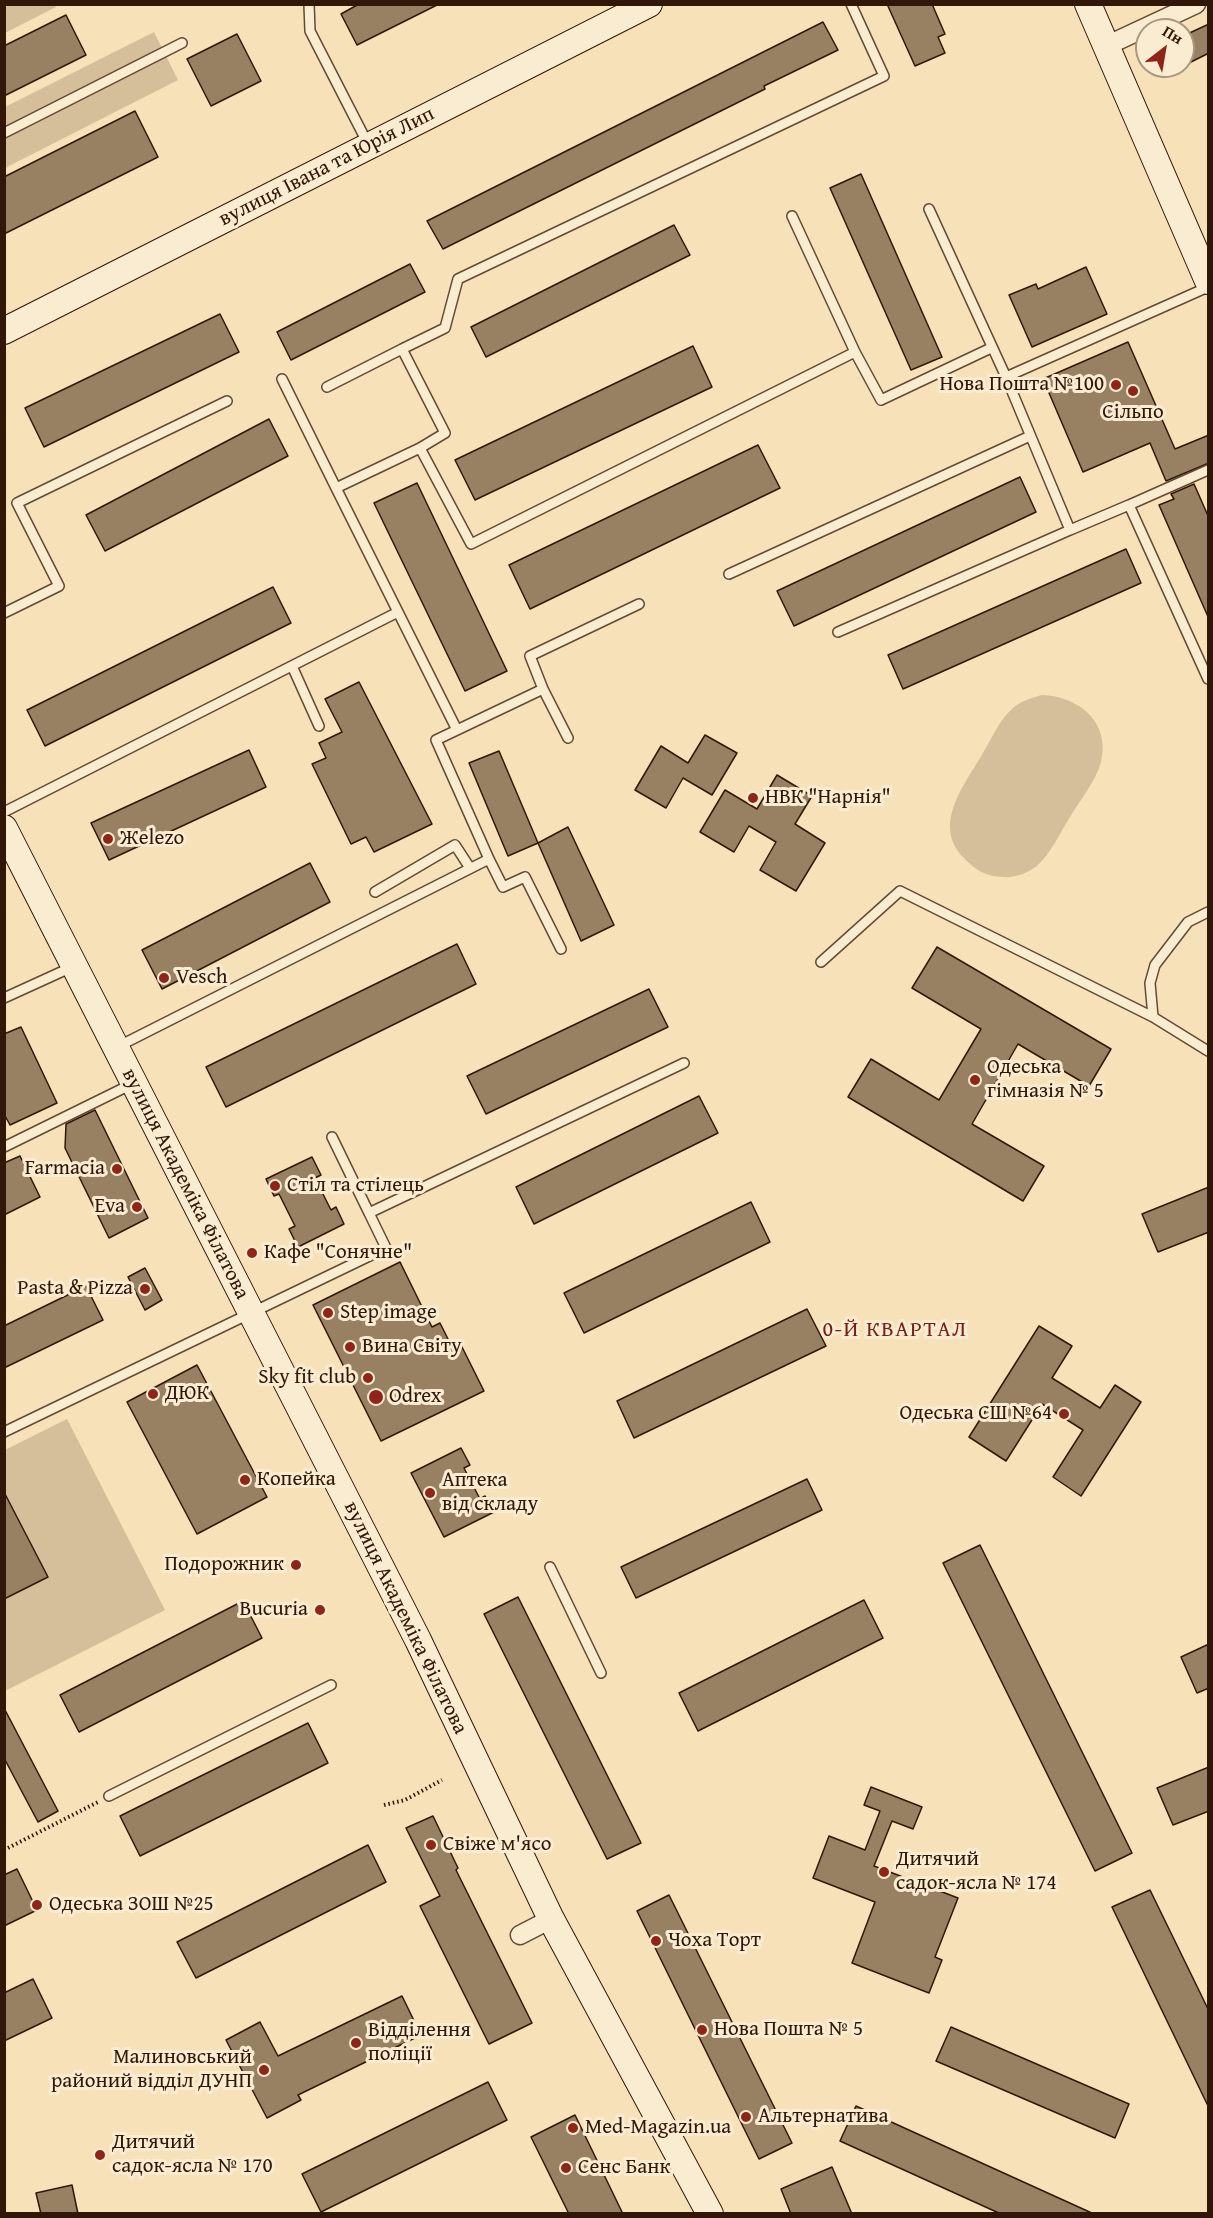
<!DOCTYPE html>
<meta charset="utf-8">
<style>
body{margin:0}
#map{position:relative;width:1213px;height:2218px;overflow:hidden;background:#f7e1b8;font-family:"Gentium Book Plus",serif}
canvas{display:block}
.frame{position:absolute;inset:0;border:6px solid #311707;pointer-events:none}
.north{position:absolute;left:1135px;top:18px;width:60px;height:60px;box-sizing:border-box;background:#faecd1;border:2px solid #aa9780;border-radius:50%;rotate:31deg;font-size:16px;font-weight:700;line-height:24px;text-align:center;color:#311707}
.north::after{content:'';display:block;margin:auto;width:21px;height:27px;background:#8f2418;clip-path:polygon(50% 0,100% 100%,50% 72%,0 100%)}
</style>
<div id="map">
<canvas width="1213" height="2218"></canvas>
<div class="frame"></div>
<div class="north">Пн</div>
</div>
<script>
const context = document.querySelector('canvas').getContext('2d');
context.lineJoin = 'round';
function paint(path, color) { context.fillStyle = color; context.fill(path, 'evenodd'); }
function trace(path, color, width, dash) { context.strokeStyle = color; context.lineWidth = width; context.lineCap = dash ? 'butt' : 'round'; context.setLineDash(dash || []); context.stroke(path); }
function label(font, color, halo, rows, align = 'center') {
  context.font = font + ' "Gentium Book Plus",serif'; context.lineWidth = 6; context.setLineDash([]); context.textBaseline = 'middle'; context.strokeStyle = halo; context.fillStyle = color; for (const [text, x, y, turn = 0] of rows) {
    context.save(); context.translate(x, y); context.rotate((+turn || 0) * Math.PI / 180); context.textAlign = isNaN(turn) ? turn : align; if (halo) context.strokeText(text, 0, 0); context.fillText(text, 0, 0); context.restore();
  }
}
paint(new Path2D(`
 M5,4H55L56,7L5,33Z
 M154,32L178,80L5,168V107Z
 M1042,695C1078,696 1111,722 1101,762C1096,781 1080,800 1070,817C1060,833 1051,853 1037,866C1028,873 1015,878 1003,877C986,876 976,871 964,858C931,825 965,784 983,753C992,738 1000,719 1013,708C1022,700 1032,698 1042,695Z
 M67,1419L165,1610L5,1691V1450Z`), '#d5bf9a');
const building = new Path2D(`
 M359,4H439L357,45L341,14Z
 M887,4H932L945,34L938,37L945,53L915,66Z
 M66,15L86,55L4,96V46Z
 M823,22L838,50L764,86L765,89L443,249L427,221Z
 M1209,24V53L1183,66V36Z
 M237,34L261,81L211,106L187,59Z
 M135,111L158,157L4,234V177Z
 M861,174L942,357L911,370L830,188Z
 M674,225L690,255L486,357L471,327Z
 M410,264L425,292L291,360L277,332Z
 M1086,267L1107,314L1032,347L1009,295L1036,284L1038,289Z
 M220,314L239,352L44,447L25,408Z
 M1128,342L1175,449L1209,435V463L1166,481L1150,443L1083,472L1043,379Z
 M693,346L712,387L475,500L455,460Z
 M269,419L288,456L105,551L86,515Z
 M758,445L780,488L530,609L509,565Z
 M1020,477L1036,512L794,626L777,591Z
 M417,483L507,671L465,691L374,503Z
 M1194,484L1209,518V619L1159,505L1174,499L1171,494Z
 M1126,549L1141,583L903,689L888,655Z
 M273,587L291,623L45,746L27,710Z
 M359,682L432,824L374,852L366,837L351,844L312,764L326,758L319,743L342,732L325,699Z
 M705,735L737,753L712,795L683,778L666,808L635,790L661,746L688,763Z
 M249,750L266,787L109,860L91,823Z
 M499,751L538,843L508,856L469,763Z
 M777,775L812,796L795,824L825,843L796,891L760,870L776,842L749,826L734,852L700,832L725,790L757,809Z
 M568,827L614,925L581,941L538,843Z
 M310,863L330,902L162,989L142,950Z
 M457,944L476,984L226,1107L206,1067Z
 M937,947L1111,1049L1089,1086L1018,1044L972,1124L1044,1166L1023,1201L848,1097L871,1059L939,1100L981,1029L912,988Z
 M649,989L668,1027L486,1114L467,1076Z
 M21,1027L57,1103L10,1125L4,1114V1034Z
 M699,1096L718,1133L534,1224L516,1187Z
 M95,1110L148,1218L109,1238L65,1148L66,1124Z
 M20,1156L40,1197L4,1215V1163Z
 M312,1157L321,1175L315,1178L331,1210L336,1207L344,1224L298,1247L289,1229L295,1226L279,1194L274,1196L266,1179Z
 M1209,1187V1232L1158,1252L1142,1214Z
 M751,1202L770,1242L584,1333L564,1293Z
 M400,1262L432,1327L440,1323L452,1347L460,1343L484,1391L381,1441L313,1305Z
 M145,1268L162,1300L145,1310L128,1277Z
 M86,1286L103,1320L4,1368V1326Z
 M807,1309L826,1346L634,1438L617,1401Z
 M1039,1326L1072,1346L1052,1378L1100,1408L1115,1385L1141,1402L1081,1496L1053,1477L1083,1430L1042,1404L1006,1461L969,1437Z
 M197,1365L267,1497L197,1534L127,1402Z
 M461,1448L470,1465L464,1468L480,1499L485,1496L494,1512L444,1537L411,1473Z
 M807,1479L822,1510L636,1598L621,1567Z
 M4,1492L48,1577L4,1599Z
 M980,1545L1132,1853L1095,1871L943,1563Z
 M518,1597L641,1843L607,1859L484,1614Z
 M864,1600L883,1638L698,1731L679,1693Z
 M243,1601L262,1638L79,1732L60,1695Z
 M1209,1644V1688L1197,1693L1181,1657Z
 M4,1708L58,1811L38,1822L4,1758Z
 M308,1723L328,1763L140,1856L120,1816Z
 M1209,1767V1811L1173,1825L1157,1788Z
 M871,1787L922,1807L913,1829L892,1821L874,1866L958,1898L935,1957L942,1960L929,1993L852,1963L875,1902L813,1878L829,1836L865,1850L880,1811L864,1805Z
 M433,1816L458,1868L456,1870L532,2023L489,2044L420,1906L440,1896L406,1828Z
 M368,1845L386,1882L196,1978L177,1942Z
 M17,1869L37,1910L4,1926V1875Z
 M1150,1890L1209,2011V2108L1112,1907Z
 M669,1895L792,2143L759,2159L637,1911Z
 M33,1979L52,2018L4,2041V1993Z
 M402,1996L421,2035L298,2095L301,2100L267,2118L226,2040L260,2022L278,2056Z
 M951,2027L1129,2104L1115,2138L936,2061Z
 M488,2082L507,2120L321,2212L302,2174Z
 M856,2106L1094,2214H1001L840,2141Z
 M575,2115L623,2214H569L531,2137Z
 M832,2167L852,2214H791L781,2189Z
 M72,2185L78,2214H41L36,2193Z`);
paint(building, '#988063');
trace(building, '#311707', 1.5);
const lane = new Path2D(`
 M309,4L310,31L368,144
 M4,133L182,43
 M929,209L1006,377L1070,530L1129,505
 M792,216L855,352
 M402,349L445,328L458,279L884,76L851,4
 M1006,377L1208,287
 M282,379L336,488
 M327,387L402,349L445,433L420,448
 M1208,470L1129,505L1208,679
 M729,574L1030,436
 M4,613L59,586L17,503L227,401
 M838,632L1070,530
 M292,666L319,726
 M543,689L530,656L639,604
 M457,730L543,689L568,738
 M4,812L396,613
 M489,859L503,887L525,877L561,949
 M375,892L455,845L470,868
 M821,962L900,891L1153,1017L1208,1051
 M4,998L72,967
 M1153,1017L1150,983L1155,965L1188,922L1208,912
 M119,1046L489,859L436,740L457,730L336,488L420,448L471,544L855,352L881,400L991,348
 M332,1137L369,1213
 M4,1147L132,1084
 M4,1432L386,1248L369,1213L684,1063
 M550,1567L601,1673
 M109,1796L331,1685`);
const street = new Path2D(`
 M1106,46L1196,4
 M520,1935L551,1919`);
const secondary = new Path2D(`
 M1088,4L1208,281
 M4,331L649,4
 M4,828L418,1640L551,1919L710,2214`);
trace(lane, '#624a33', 12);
trace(street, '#624a33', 21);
trace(secondary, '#311707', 28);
trace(new Path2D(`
 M384,1805L405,1800L442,1780
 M4,1850L100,1801`), '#311707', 4, [1.5, 3]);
trace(lane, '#faecd1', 9);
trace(street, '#faecd1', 18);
trace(secondary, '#faecd1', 26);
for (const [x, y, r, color] of [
 [1116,385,6,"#8f2418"],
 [1133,391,6,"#8f2418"],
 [753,798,6,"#8f2418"],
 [108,839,6,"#8f2418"],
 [164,978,6,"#8f2418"],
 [975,1080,6,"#8f2418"],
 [117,1169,6,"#8f2418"],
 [275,1186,6,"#8f2418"],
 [137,1207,6,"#8f2418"],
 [252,1253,6,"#8f2418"],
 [145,1289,6,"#8f2418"],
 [328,1313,6,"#8f2418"],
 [350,1347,6,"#8f2418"],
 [368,1378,6,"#8f2418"],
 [153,1394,6,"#8f2418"],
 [376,1397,8,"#8f2418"],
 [1064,1414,6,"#8f2418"],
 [245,1480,6,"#8f2418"],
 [430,1493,6,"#8f2418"],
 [296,1565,6,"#8f2418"],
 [320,1610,6,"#8f2418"],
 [431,1845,6,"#8f2418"],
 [884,1872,6,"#8f2418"],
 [37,1905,6,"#8f2418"],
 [656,1941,6,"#8f2418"],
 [702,2030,6,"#8f2418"],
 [356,2043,6,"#8f2418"],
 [264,2070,6,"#8f2418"],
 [746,2117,6,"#8f2418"],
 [573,2128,6,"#8f2418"],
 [100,2155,6,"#8f2418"],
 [566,2168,6,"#8f2418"]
]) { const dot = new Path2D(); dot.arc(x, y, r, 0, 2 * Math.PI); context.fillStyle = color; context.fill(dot); trace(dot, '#faecd1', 2); }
label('21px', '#311707', '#faecd1', [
 ["вулиця Івана та Юрія Лип",327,167,-27],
 ["вулиця Академіка Філатова",185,1184,63],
 ["вулиця Академіка Філатова",405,1618,64]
]);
label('21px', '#311707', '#faecd1', [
 ["Нова Пошта №100",1104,385,"right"],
 ["Сільпо",1133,413,"center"],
 ["НВК \"Нарнія\"",765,798],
 ["Жelezo",120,839],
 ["Vesch",176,978],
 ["Одеська",987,1068],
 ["гімназія № 5",987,1092],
 ["Farmacia",105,1169,"right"],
 ["Стіл та стілець",287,1186],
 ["Eva",125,1207,"right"],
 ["Кафе \"Сонячне\"",264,1253],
 ["Pasta & Pizza",133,1289,"right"],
 ["Step image",340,1313],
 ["Вина Світу",362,1347],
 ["Sky fit club",356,1378,"right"],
 ["ДЮК",165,1394],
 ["Odrex",389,1397],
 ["Одеська СШ №64",1052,1414,"right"],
 ["Копейка",257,1480],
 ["Аптека",442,1481],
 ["від складу",442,1505],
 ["Подорожник",284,1565,"right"],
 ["Bucuria",308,1610,"right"],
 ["Свіже м'ясо",443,1845],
 ["Дитячий",896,1860],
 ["садок-ясла № 174",896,1884],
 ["Одеська ЗОШ №25",49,1905],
 ["Чоха Торт",668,1941],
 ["Нова Пошта № 5",714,2030],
 ["Відділення",368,2031],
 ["поліції",368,2055],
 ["Малиновський",252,2058,"right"],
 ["районий відділ ДУНП",252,2082,"right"],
 ["Альтернатива",758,2117],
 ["Med-Magazin.ua",585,2128],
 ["Дитячий",112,2143],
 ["садок-ясла № 170",112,2167],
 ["Сенс Банк",578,2168]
], 'left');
context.letterSpacing = '1.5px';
label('22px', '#7a1f14', '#faecd1', [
 ["0-Й КВАРТАЛ",895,1330]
]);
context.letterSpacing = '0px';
</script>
